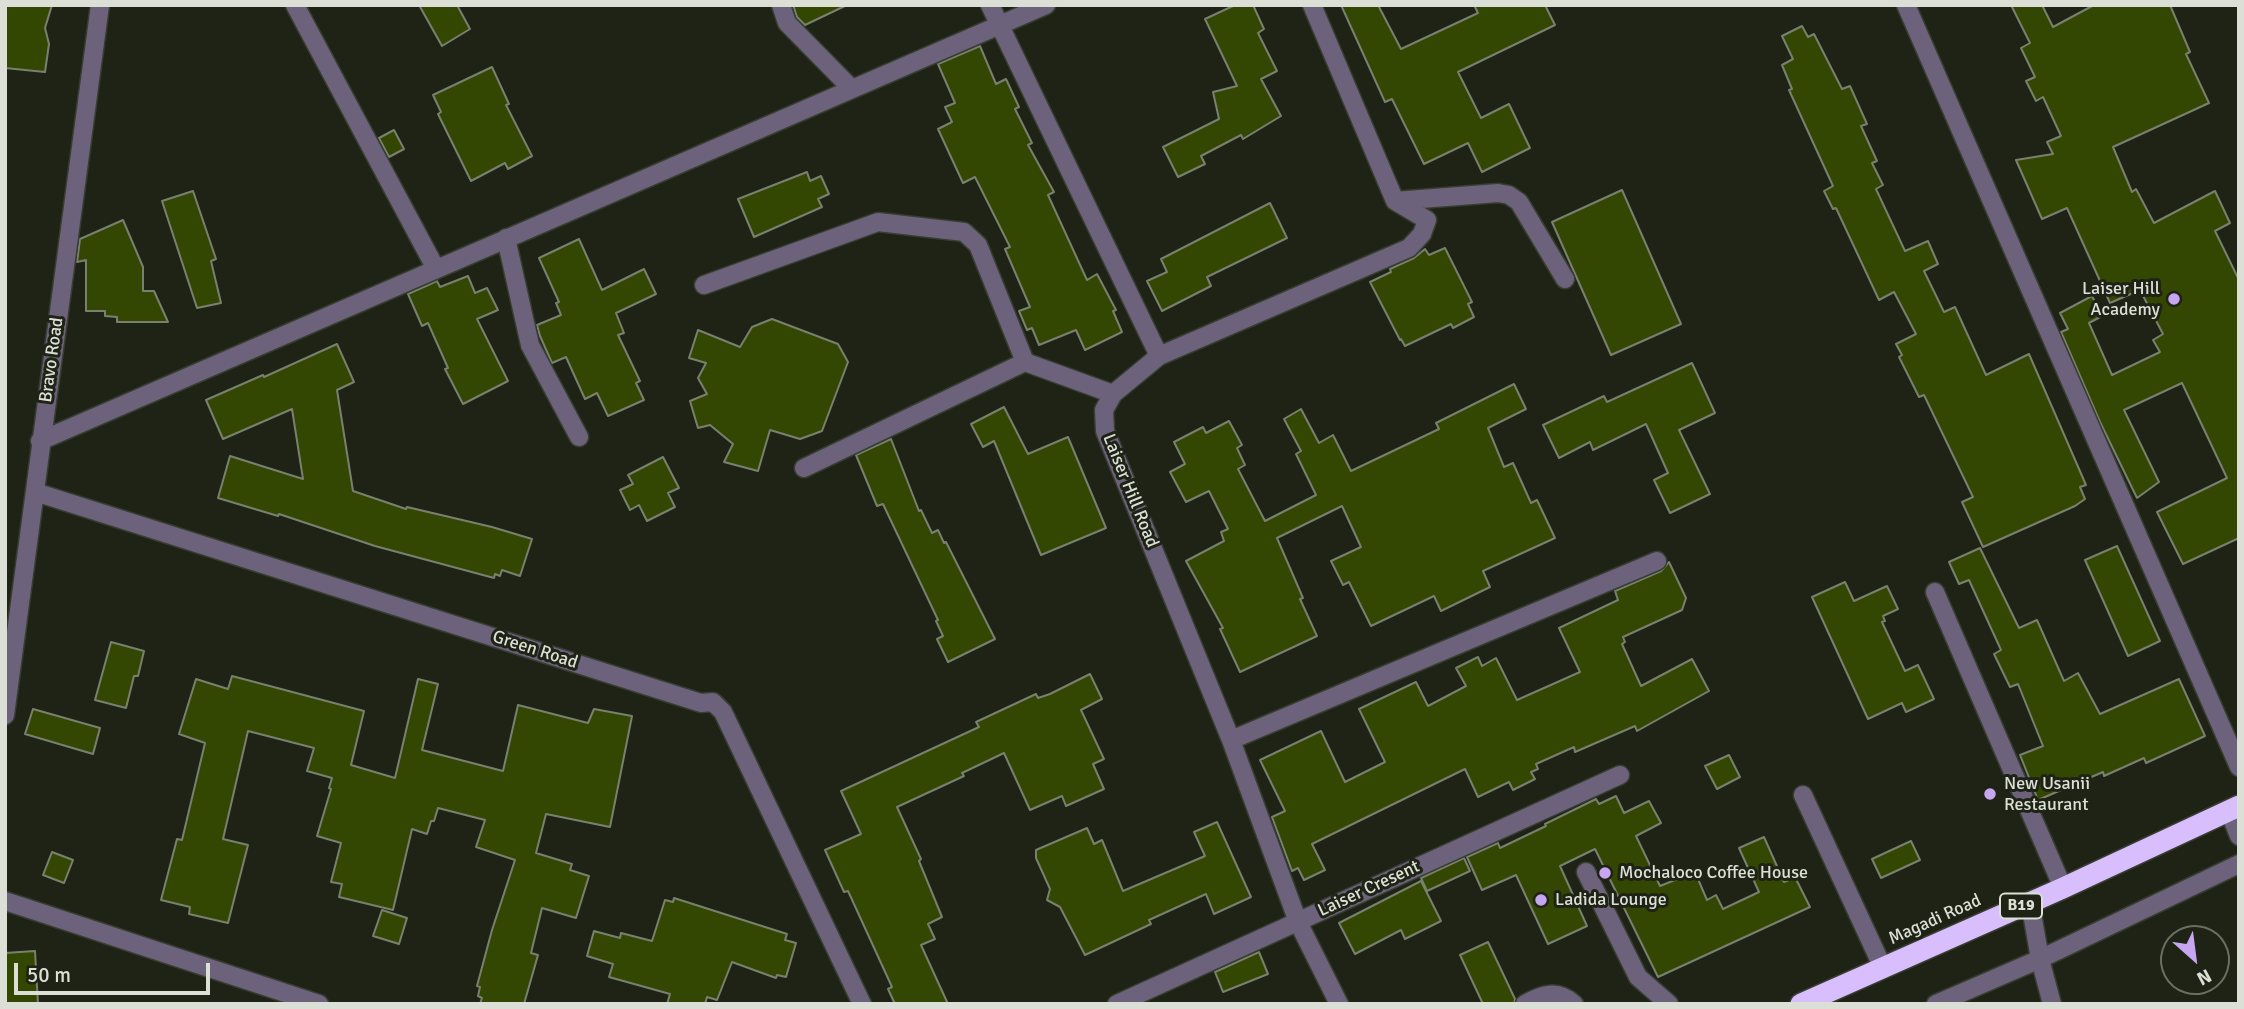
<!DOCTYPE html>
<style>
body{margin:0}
#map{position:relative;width:2244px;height:1009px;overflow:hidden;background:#1e2316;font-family:Signika,sans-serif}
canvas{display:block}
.frame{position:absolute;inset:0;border:7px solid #dbdfd6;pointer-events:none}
.north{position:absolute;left:2160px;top:925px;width:70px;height:70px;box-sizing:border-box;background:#1e2316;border:2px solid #6a6e63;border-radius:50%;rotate:152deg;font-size:19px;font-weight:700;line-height:28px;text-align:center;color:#dbdfd6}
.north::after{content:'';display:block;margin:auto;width:24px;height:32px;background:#c6a6f0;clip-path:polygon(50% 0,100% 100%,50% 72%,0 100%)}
.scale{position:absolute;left:14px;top:963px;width:196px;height:32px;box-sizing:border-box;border:4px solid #dbdfd6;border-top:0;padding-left:9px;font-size:21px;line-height:24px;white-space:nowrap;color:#dbdfd6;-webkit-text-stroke:5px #1e2316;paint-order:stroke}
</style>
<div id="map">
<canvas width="2244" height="1009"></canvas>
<div class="frame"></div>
<div class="north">N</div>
<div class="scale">50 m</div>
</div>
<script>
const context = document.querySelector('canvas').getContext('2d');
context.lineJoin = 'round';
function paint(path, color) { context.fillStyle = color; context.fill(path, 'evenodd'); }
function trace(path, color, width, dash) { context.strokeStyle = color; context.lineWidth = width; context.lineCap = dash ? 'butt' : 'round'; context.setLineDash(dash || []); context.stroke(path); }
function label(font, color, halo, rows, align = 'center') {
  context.font = font + ' Signika,sans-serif'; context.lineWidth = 6; context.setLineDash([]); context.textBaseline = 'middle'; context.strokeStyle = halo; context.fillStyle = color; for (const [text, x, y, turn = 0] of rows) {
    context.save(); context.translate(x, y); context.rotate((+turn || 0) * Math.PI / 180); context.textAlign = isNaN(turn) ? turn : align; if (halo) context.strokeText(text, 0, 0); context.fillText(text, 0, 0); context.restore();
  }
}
const building = new Path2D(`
 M5,5H52L45,28L49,44L45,72L5,68Z
 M419,5H457L470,29L442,46Z
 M793,5H847L805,25L797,17Z
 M1235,5H1253L1264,29L1258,33L1277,71L1261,79L1281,116L1243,139L1241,135L1201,156L1205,164L1178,177L1163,147L1219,119L1213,92L1237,86L1205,19Z
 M1341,5H1378L1401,49L1478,13L1474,5H1545L1555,25L1458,72L1481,118L1509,104L1530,148L1482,172L1468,143L1424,164L1392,99L1385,102Z
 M2011,5H2042L2053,27L2094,5H2170L2190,52L2186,54L2209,103L2113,147L2132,192L2136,189L2154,223L2215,191L2230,223L2215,231L2239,280V538L2183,564L2157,512L2227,478L2182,383L2124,410L2159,482L2137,498L2100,422L2061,332L2068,329L2060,313L2092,296L2102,316L2089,323L2112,375L2160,352L2153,340L2163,334L2140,290L2110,303L2067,208L2042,219L2016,160L2053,154L2047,142L2061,136L2043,97L2036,101L2026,81L2035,77L2021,48L2030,43Z
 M1802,26L1808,37L1814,34L1842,89L1850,86L1867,124L1861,126L1877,161L1872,163L1883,185L1876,189L1905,251L1928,241L1938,264L1924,271L1944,312L1955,307L1986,375L2029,354L2086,485L2080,487L2085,499L2075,506L1983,547L1962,502L1973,497L1924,395L1919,397L1899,357L1902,355L1896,344L1916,334L1894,292L1879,300L1836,208L1833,209L1824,191L1833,186L1789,90L1792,89L1782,65L1793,59L1782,36Z
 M980,46L996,84L1006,79L1019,107L1015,109L1032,143L1028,145L1054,192L1048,195L1087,280L1097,274L1116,310L1113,311L1122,332L1085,350L1076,330L1039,345L1032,328L1027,330L1019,311L1030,307L1005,249L1010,247L975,177L963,183L938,129L952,122L945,107L955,103L938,64Z
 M492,67L509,104L506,105L532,156L508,169L505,163L471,181L438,114L441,112L433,95Z
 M394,130L404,149L389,157L379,138Z
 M807,172L810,181L821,176L829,194L818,199L822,207L754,237L738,199Z
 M1622,190L1681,324L1611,355L1552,222Z
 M193,191L216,259L211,261L221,303L197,308L162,201Z
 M1270,203L1287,238L1207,277L1211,286L1162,311L1147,281L1167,272L1161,259Z
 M123,220L143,267V291H154L168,322H117V317L105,316V311H86V260L77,262L80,239Z
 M579,239L602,290L644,269L656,294L616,313L624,333L618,335L640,381L636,383L644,400L608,416L597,393L585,399L566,357L552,363L540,336L537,325L561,315L556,303L559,302L539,258Z
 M1445,248L1472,302L1468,304L1474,317L1453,328L1451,324L1405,346L1401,339L1400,340L1370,282L1391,272L1390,269L1414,258L1425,249L1429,255Z
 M468,276L475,293L487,288L498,310L477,319L508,381L463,404L445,369L448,368L428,323L422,326L408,294L437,281L440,287Z
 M772,319L838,344L848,362L822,431L800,439L770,430L758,471L724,462L733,444L710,425L698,428L690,401L707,394L698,378L706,363L689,358L698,330L740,347L752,327Z
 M337,344L354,382L337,390L353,491L406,509L407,507L492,527L532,539L520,576L502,570L500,576L495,574L494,578L375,546L279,514L278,516L218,498L230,456L303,479L292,409L223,439L206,400L263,375L264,377Z
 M1692,363L1715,413L1679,430L1710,494L1670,513L1654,480L1668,473L1646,424L1593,450L1590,442L1559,458L1543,425L1604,396L1607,402Z
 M1514,384L1526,409L1488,428L1504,467L1513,463L1531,503L1537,500L1555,538L1483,571L1490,587L1441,611L1434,596L1371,626L1349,582L1343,585L1331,561L1361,547L1342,506L1277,538L1303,598L1300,599L1317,636L1240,672L1220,629L1223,628L1186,561L1224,541L1221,532L1228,529L1209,491L1186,502L1170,472L1185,464L1174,442L1203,427L1206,433L1229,421L1242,445L1237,448L1245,465L1238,469L1265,521L1316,495L1296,454L1301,451L1284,419L1301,409L1319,443L1333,435L1351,471L1439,429L1436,423Z
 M1004,407L1028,454L1068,437L1106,528L1041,555L994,441L983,447L971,424Z
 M891,439L919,511L921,510L932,533L938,530L944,543L946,542L995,639L948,662L937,639L943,636L936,621L938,620L883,504L877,506L856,455Z
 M663,457L679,488L668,493L675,507L647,521L639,505L630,510L620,490L633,484L628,475Z
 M2117,546L2160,641L2128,656L2085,560Z
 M1980,548L2019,628L2037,620L2064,681L2078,673L2100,714L2179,679L2205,736L2146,763L2144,758L2104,776L2103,772L2038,800L2020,755L2043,746L2018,684L2010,687L1994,654L2001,650L1969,580L1959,584L1949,562Z
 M1669,562L1686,598L1682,610L1623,637L1625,642L1622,644L1641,686L1692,659L1709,691L1637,731L1635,726L1575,752L1574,747L1536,764L1538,769L1531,772L1535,779L1513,790L1509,782L1478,797L1465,769L1312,844L1325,870L1304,880L1298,868L1292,871L1272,817L1285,811L1260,760L1321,731L1345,782L1385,762L1359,709L1416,682L1428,706L1466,686L1456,668L1478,657L1482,666L1496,658L1517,700L1580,672L1559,628L1618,600L1615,591L1661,571Z
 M1845,582L1854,601L1887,586L1898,609L1883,616L1885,621L1882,622L1905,671L1918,665L1934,699L1906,712L1902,703L1868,719L1812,597Z
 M111,642L144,651L138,676H134L126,708L95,700Z
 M1090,674L1102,699L1081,710L1104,759L1093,764L1104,789L1066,806L1062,796L1030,810L1004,753L962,773L964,776L897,807L921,859L919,861L942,917L928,924L935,939L921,945L948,1004H895L888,989L892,987L848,891L844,892L825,850L861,834L841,791L979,727L976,722L1036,694L1038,698L1050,694Z
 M232,676L364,711L351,765L395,778L418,679L438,684L422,750L503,771L518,705L588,723L594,709L632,716L610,827L546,814L536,853L572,864L570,870L589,876L576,918L542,908L531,953L538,955L524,1004H480L482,998L478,996L480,987L477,986L492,930L515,860L476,847L485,820L438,808L434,821H431L427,834L412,829L393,910L339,897L342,884L331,882L341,843L317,836L331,789L329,788L332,778L307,771L314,748L248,731L223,839L248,845L228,923L189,914L190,907L161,900L177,839L182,840L205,743L179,734L196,679L228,689Z
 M33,709L100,728L93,754L25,734Z
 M1729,755L1740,777L1717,789L1705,766Z
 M1616,796L1624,813L1649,801L1661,823L1636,836L1660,886L1695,872L1707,900L1716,895L1723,909L1759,892L1739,848L1764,837L1784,882L1795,877L1810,907L1658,977L1595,849L1560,866L1587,926L1548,944L1516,875L1482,890L1467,857L1498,843L1500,848L1546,826L1545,824L1596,799L1599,804Z
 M1217,822L1251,897L1214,914L1206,894L1149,920L1151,924L1085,955L1060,907L1047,900L1050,889L1036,858V850L1087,828L1094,844L1102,840L1123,891L1205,856L1194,832Z
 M1911,841L1920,860L1881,878L1872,859Z
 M52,852L73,860L64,883L43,875Z
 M1464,858L1470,871L1427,891L1421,878Z
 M1421,881L1441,921L1405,939L1401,930L1355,954L1339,923Z
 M674,898L787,934L785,940L796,943L786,977L777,975L776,978L732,962L717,1000L707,997L705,1004H667L670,994L609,977L613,964L587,956L594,931L620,938L621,933L652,941L665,900L673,902Z
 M382,910L407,918L399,944L373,936Z
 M1488,942L1515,999L1514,1004H1483L1460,955Z
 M35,951L38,1004H5V953Z
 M1259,952L1268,974L1223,992L1215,972Z`);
paint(building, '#344702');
trace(building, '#79806f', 2);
const minor = new Path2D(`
 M295,5L436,269
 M781,5L787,23L851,88
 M990,5L1159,356
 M1312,5L1395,201L1427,220L1422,234L1409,248L1159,356L1113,394L1104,410L1105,431L1231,740L1298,922L1339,1004
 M1906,5L2239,767
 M1395,201L1498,193L1509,195L1519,202L1565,279
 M506,238L530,345L579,437
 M704,285L878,222L964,232L978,245L1025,362
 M40,441L1046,5
 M804,468L1025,362L1113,394
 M35,492L701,703L713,702L723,712L862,1004
 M1935,592L2063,888
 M5,715L100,5
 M1231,740L1657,561
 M1803,795L1883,968
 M2229,811L2239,836
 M1586,872L1638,977L1669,1004
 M5,901L319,1004
 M2030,902L2040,959L2052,1004
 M1117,1004L1620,775
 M1525,1004C1542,994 1558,989 1574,1004
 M1936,1004L2040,959L2239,864`);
const highway = new Path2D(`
 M1801,1004L2063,888L2239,806`);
trace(minor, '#383d31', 21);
trace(highway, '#383d31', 24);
trace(minor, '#6d627b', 18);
trace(highway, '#d9befd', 21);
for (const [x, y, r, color] of [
 [2174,299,7,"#c6a6f0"],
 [1990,794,7,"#c6a6f0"],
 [1605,873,7,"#c6a6f0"],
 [1541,900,7,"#c6a6f0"]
]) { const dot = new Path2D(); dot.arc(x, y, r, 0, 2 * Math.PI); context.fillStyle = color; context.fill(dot); trace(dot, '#1e2316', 2.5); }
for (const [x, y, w] of [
 [2021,906,42]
]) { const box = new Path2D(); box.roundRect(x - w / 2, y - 12.5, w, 25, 5); context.fillStyle = '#1e2316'; context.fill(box); trace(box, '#dbdfd6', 2); }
label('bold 16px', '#dbdfd6', null, [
 ["B19",2021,906]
]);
label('18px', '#dbdfd6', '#1e2316', [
 ["Laiser Hill",2160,289,"right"],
 ["Academy",2160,310,"right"],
 ["New Usanii",2004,784],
 ["Restaurant",2004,805],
 ["Mochaloco Coffee House",1619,873],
 ["Ladida Lounge",1555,900]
], 'left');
label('18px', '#dbdfd6', '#1e2316', [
 ["Bravo Road",52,360,-82],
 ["Laiser Hill Road",1130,491,68],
 ["Green Road",535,650,18],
 ["Laiser Cresent",1369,889,-25],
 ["Magadi Road",1935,920,-24]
]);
</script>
